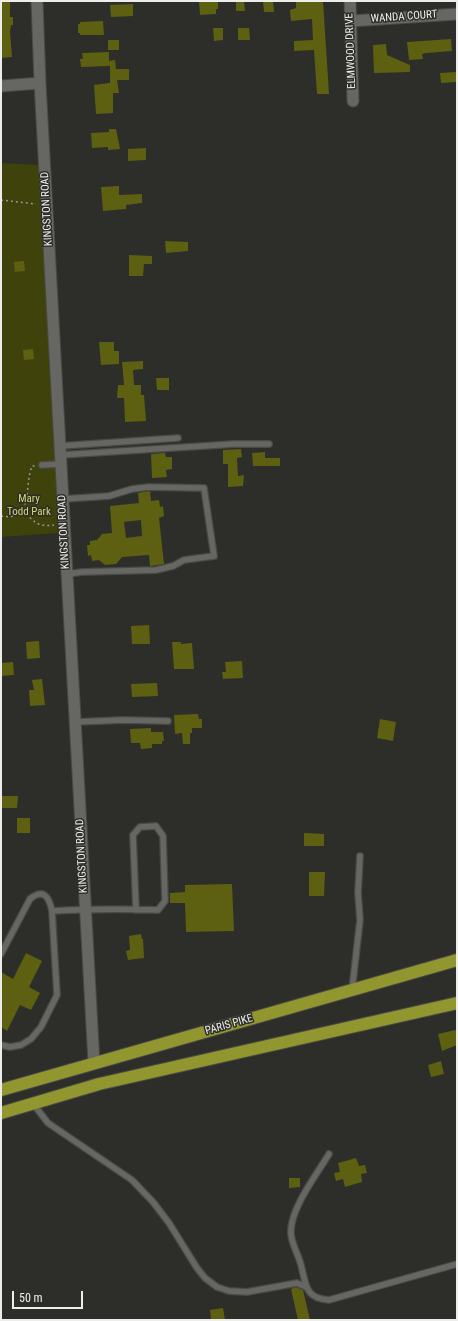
<!DOCTYPE html>
<style>
body{margin:0}
#map{position:relative;width:458px;height:1321px;overflow:hidden;background:#2d2d2a;font-family:"Roboto Condensed",sans-serif}
canvas{display:block}
.frame{position:absolute;inset:0;border:2px solid #ededeb;pointer-events:none}
.scale{position:absolute;left:12px;top:1291px;width:71px;height:18px;box-sizing:border-box;border:2px solid #ededeb;border-top:0;padding-left:5px;font-size:12px;line-height:14px;white-space:nowrap;color:#ededeb;-webkit-text-stroke:3px #2d2d2a;paint-order:stroke}
</style>
<div id="map">
<canvas width="458" height="1321"></canvas>
<div class="frame"></div>
<div class="scale">50 m</div>
</div>
<script>
const context = document.querySelector('canvas').getContext('2d');
context.lineJoin = 'round';
function paint(path, color) { context.fillStyle = color; context.fill(path, 'evenodd'); }
function trace(path, color, width, dash) { context.strokeStyle = color; context.lineWidth = width; context.lineCap = dash ? 'butt' : 'round'; context.setLineDash(dash || []); context.stroke(path); }
function label(font, color, halo, rows, align = 'center') {
  context.font = font + ' "Roboto Condensed",sans-serif'; context.lineWidth = 3; context.setLineDash([]); context.textBaseline = 'middle'; context.strokeStyle = halo; context.fillStyle = color; for (const [text, x, y, turn = 0] of rows) {
    context.save(); context.translate(x, y); context.rotate((+turn || 0) * Math.PI / 180); context.textAlign = isNaN(turn) ? turn : align; if (halo) context.strokeText(text, 0, 0); context.fillText(text, 0, 0); context.restore();
  }
}
paint(new Path2D(`
 M1,163L40,165L59,533L1,537Z`), '#40420b');
paint(new Path2D(`
 M1,1H10V17H13V25H11L10,32L12,57L1,58Z
 M199,1H218V9H216V14L200,15Z
 M236,1H244L245,11H236Z
 M263,1H273L274,12H264Z
 M296,1H323L329,94H317L314,50L294,51V41L313,40L312,19L291,21L290,10L296,8Z
 M133,4V16L111,17L110,5Z
 M103,21L104,35H80V33H78V24H80V22Z
 M213,28H223V40L214,41Z
 M238,28H249L250,40H238Z
 M451,39L452,51L427,53L422,54L423,59L409,60L407,42Z
 M108,40H119V50H108Z
 M386,44L387,55L410,65V72L374,73L373,45Z
 M109,52V61L115,60L116,69H129V80H117L119,93H113V113L96,114L94,85L110,83V66L81,67L80,59H83L82,53Z
 M456,72L457,82L441,83L440,73Z
 M109,129H116L120,149L108,150V147L92,148L91,133L109,132Z
 M146,148V160L128,161V149Z
 M119,186V195L142,194V203L126,205V209L103,211L101,187Z
 M165,241L188,242V251L166,253Z
 M129,255L152,256V264H144L143,276H129Z
 M24,261L25,271L15,272L14,262Z
 M99,342H114V351H119V364L101,365Z
 M33,349L34,359L24,360L23,350Z
 M143,361V369L133,370L134,385H141V395H144L146,421L125,422L124,398H117L118,385H124L122,362Z
 M156,378H169V390H157Z
 M241,449L242,457L237,458L238,476L244,475L243,486L228,487V464H223V450Z
 M265,452V458H280V466H253L252,453Z
 M165,453L166,457H172V469L166,470L167,477L152,478L151,454Z
 M150,491L151,501L159,500L160,507L163,506L164,516L159,518L164,564L150,566L149,555L122,557L116,564L105,565L99,560L92,561L91,555L88,556L87,545H90V541L97,540L102,534L112,533L110,506L139,503L138,493ZM141,520L142,536L126,538L124,522Z
 M149,625L150,644H132L131,626Z
 M39,641L40,658L27,659L26,642Z
 M172,642H181V644L192,643L194,669H174Z
 M242,661L243,678L223,679L222,672H226L225,662Z
 M13,662L14,675L1,676V663Z
 M42,679L45,705L30,706L29,690H34L32,680Z
 M157,683L158,696L132,697L131,684Z
 M198,714L199,719H202V728H192V733H190V744H183L182,733L175,734L174,715Z
 M380,719L396,722L393,741L377,738Z
 M151,728V732H163L164,741H162V744H152V748L141,749L140,743H131L130,729Z
 M1,796H18L17,808H1Z
 M17,818H30V833H17Z
 M304,833L324,834V846H304Z
 M309,872H325L324,896H309Z
 M232,884L234,931L186,932L185,903H170V893L185,892V885Z
 M141,934L142,939H143L144,958L128,960L126,951L130,950L129,936Z
 M26,953L42,961L29,987L40,993L31,1010L20,1005L7,1031L1,1027V972L13,979Z
 M455,1030L457,1031V1045L442,1051L438,1034Z
 M441,1061L444,1074L431,1077L428,1065Z
 M356,1158L359,1166L365,1165L367,1173L361,1174L362,1182L345,1187L343,1179L336,1181L334,1173L340,1172L338,1163Z
 M289,1178H300V1187L289,1188Z
 M296,1287L303,1290L310,1320H298L291,1289Z
 M223,1308L225,1320H211L210,1310Z`), '#5d6011');
const service = new Path2D(`
 M60,446L178,438
 M60,455L234,444H269
 M42,465L61,464
 M63,499L109,496L132,489L149,487L204,488L214,556L184,560L173,566L156,570L82,572L67,574
 M75,722L123,720L168,721
 M52,911C87,909 122,909 158,910L165,901L163,836L156,826L140,827L133,835L136,910
 M1,954L30,899C44,888 49,897 52,911L57,995L41,1027L31,1039L21,1045L10,1047L1,1045
 M352,990L360,920L358,893L360,856
 M34,1105L48,1123L132,1180L153,1202L169,1223L197,1268L205,1278L217,1287L229,1291L247,1292L297,1283L306,1287
 M329,1154C317,1174 289,1210 291,1234C292,1246 300,1257 302,1269C306,1287 307,1299 329,1300L457,1264`);
const minor = new Path2D(`
 M37,1L40,83L94,1063
 M350,1L353,101
 M351,21L457,14
 M1,86L40,83`);
const trunk = new Path2D(`
 M1,1090L457,960
 M1,1113L99,1084L457,1003`);
trace(service, '#494a47', 8);
trace(minor, '#494a47', 13);
trace(trunk, '#494a47', 14);
trace(new Path2D(`
 M1,200L36,204
 M23,510C34,522 37,527 54,525
 M1,516L10,517L21,513C30,499 26,481 32,466H35`), '#969694', 1.5, [2, 3]);
trace(service, '#666663', 5.5);
trace(minor, '#666663', 11);
trace(trunk, '#91962e', 12);
label('11px', '#ededeb', '#2d2d2a', [
 ["WANDA COURT",404,17,-4],
 ["ELMWOOD DRIVE",351,51,-92],
 ["KINGSTON ROAD",47,209,-93],
 ["KINGSTON ROAD",64,532,-93],
 ["KINGSTON ROAD",82,856,-93],
 ["PARIS PIKE",229,1025,-16]
]);
label('11px', '#d2d973', '#2d2d2a', [
 ["Mary",29,499],
 ["Todd Park",29,512]
]);
</script>
